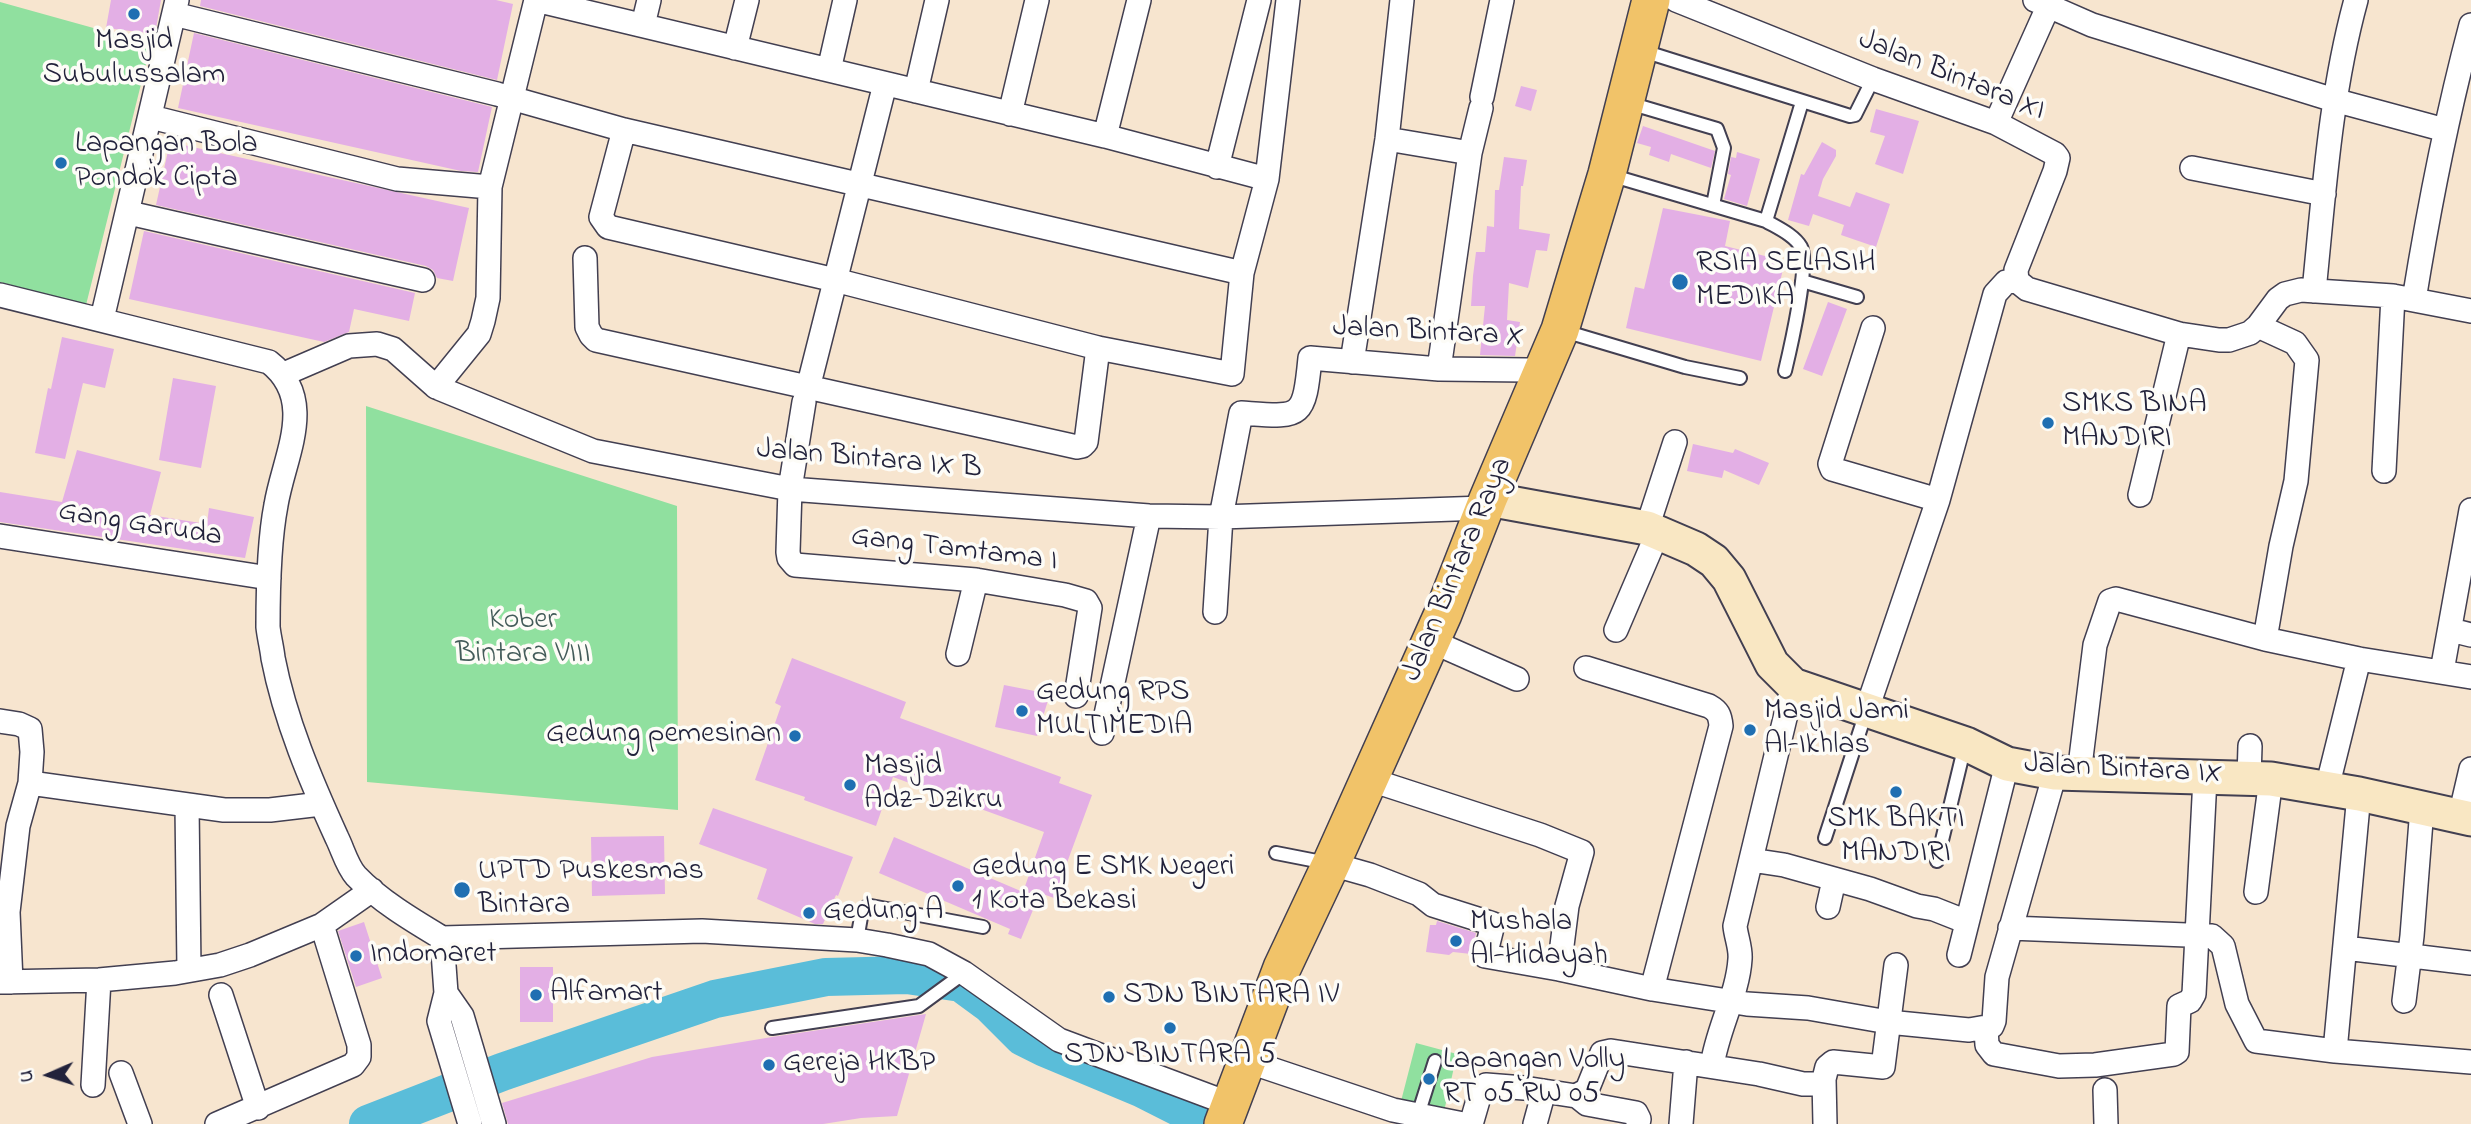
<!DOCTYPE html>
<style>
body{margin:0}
#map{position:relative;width:2471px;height:1124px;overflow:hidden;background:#f7e5cf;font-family:"Indie Flower",sans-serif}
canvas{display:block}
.north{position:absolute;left:14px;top:1040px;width:70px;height:70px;-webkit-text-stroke:5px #fdfcf7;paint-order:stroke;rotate:267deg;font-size:19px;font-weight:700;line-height:28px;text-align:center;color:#22223b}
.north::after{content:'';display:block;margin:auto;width:24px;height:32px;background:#22223b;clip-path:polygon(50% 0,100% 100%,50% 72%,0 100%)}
</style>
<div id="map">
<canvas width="2471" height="1124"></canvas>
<div class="north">U</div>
</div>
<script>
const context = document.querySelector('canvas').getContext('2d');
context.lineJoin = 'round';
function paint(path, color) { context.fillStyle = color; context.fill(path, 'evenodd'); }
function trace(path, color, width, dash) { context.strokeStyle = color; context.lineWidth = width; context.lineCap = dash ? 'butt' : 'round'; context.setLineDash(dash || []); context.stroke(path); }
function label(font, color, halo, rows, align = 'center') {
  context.font = font + ' "Indie Flower",sans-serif'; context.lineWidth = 7; context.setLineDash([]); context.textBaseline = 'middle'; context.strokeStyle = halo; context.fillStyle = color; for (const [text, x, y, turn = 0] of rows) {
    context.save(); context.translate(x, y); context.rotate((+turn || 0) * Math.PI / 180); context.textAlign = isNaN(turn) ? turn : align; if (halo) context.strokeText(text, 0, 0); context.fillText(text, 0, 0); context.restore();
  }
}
paint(new Path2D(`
 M0,2L151,44L86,305L0,282Z
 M366,406L677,506L678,810L367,782Z
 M1416,1043L1457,1054L1443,1116L1400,1105Z`), '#90e09f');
trace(new Path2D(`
 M368,1124L502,1072L715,999L826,977L907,975L961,983L991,1005L1023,1037L1045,1048L1143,1089L1212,1124`), '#5abdd9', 38);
paint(new Path2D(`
 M111,0H161L155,34L106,28Z
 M201,0H496L513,4L497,80L200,6Z
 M194,33L492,107L478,172L461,171L178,108Z
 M1521,86L1537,90L1531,111L1515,106Z
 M1876,109L1919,121L1903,174L1875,164L1885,136L1870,132Z
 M1643,126L1715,151L1711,168L1671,154L1669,162L1649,155L1651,147L1637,143Z
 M170,142L469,208L453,281L437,278L433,270L426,266L156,205Z
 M1822,142L1836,150V156L1823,179L1818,196L1850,207L1856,192L1890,204L1876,247L1841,235L1844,225L1813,214L1809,226L1788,220L1801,174L1804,175Z
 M1737,152L1760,159L1747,206L1724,199L1731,175L1728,174L1731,157L1736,158Z
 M1504,157L1527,160L1523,186H1521L1519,229L1550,234L1547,251L1536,250L1528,288L1509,283L1507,320L1520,322L1515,356L1480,355L1485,306H1471L1473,276L1476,252H1485L1487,226L1494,227L1495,190H1499Z
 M1663,208L1730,221L1725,246L1785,261L1761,361L1626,328L1635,287L1644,289Z
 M144,231L415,293L409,321L354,309L349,332L324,342L129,299Z
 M1828,302L1847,309L1822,376L1803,369Z
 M62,337L114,349L105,388L83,383L65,459L35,453L48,388L51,389Z
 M173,378L216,386L201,468L159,460Z
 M1693,444L1733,453L1735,449L1769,463L1759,485L1724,470L1722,478L1687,471Z
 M77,450L161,472L150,515L207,524L209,508L254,517L245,558L0,522V492L62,502Z
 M792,658L906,702L900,718L1061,777L1059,783L1092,795L1054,898L1040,893L1021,939L1008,934L1010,929L879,873L894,837L1023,892L1044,832L893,777L876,826L804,800L805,797L755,780L781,706L775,703Z
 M1004,685L1050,694L1037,736L995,727Z
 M713,808L853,857L838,896L836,895L823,924H815L757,899L767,869L699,844Z
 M664,836L665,894L592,896L591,837Z
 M1437,921L1476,933L1471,954L1453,952L1449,955L1426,952L1430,925H1436Z
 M364,922L382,978L356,987L338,931Z
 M520,967H553V1022H520Z
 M926,1014L897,1116L861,1118L823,1124H508L502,1103L652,1057L772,1037Z`), '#e3afe5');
const lane = new Path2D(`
 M1640,50L1850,116L1855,115L1873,79
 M1629,103L1717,129L1724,148L1713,205
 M1610,175L1766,221C1778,228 1794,235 1801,247C1810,263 1790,350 1785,371
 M1766,221L1802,102
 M1802,281L1857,297
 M1564,331L1685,367L1740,378
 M1825,838L1866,712
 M1276,853L1327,863
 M1937,861L1965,745
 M857,940L861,917L866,907L871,906L983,927
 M772,1028L919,1006L964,973
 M1418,1115L1435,1061`);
const street = new Path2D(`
 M536,0L1105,136L1267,179
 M1676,0L1873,79L1996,123L2055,154L2058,158L2055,171L2016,270L2017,281L2027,289L2179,334L2219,340H2229L2250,333L2258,326L2278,299L2285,294L2301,290L2393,296L2471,311
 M2035,0L2092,25L2334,100L2445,130
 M174,14L497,94L624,130L1242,273
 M643,25L649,0
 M735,48L747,0
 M829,70L845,0
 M916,91L937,0
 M1482,97L1502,0
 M1010,114L1037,0
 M151,117L397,179L490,187
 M1996,123L2048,7
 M624,130L601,217L608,227L835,280L1098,348L1232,374L1242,273L1267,179L1288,0
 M1105,136L1139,0
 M1387,139L1470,153
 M1217,167L1259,0
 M2192,168L2324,194
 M129,213L423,280
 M585,258L587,327L591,335L596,340L1077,447L1082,446L1086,442L1098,348
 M2314,291C2324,193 2330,95 2356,0
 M0,295L269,362C318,400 284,456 276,505C269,541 268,590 268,627C269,637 272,648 273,658C285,720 311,781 337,838C343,850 347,866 356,876C380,901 412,920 442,938L702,931L857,940L887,945L929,954L964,973L1059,1040L1230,1104
 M2414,300C2429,207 2447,115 2471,25
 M102,319L177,0
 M2258,326L2295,343L2307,360L2296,481L2281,546L2265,639
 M1873,328L1830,464L1832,469L1938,500
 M1352,362L1387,139L1402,0
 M1439,369L1470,153L1481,108
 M284,374L349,346L377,344L393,349L436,387L593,451L790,489L1149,516L1221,517L1484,508
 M436,387L479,334L483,321L488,298L490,187L536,0
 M808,388L885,84
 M804,402L790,489L788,552L789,558L795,565L976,580L1065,595L1086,601L1090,608L1076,696
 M2384,471L2393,296
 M2140,495L2179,334
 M1647,528L1675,442
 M0,536L269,578
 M1215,612L1221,517L1241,413C1301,417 1304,421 1310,358L1439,369L1527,370L1543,374
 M1616,630L1658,532
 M2451,630L2471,635
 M1431,641L1517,679
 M958,654L976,580
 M1586,668L1709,706C1718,711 1720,715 1721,726L1652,989L1747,1004L1808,1008L1888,1022L1969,1030L1992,1026L1994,1021L1997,977L2055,773
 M2442,671L2471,510
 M1866,712L1938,500L1995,294L2006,282L2017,281
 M0,721L19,724L30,729L32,752L30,783L18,826L8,912L11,982
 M1102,733L1149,516
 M2079,774L2095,645L2110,601L2116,599L2265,639L2359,659L2471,677
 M2249,778L2250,746
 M30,783L224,810H270L321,804
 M2327,788L2359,659
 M187,805L189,970
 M2460,816L2471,769
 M1751,860L1784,865L1870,889L1917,906L1934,909L1967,922
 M1331,864L1370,875L1419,894L1433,905L1493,924L1485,956L1559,969L1567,906L1582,852L1540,835L1368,779
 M2256,892L2271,779
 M1828,907L1834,880
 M2010,928L2212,936L2223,946L2237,1004L2256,1041L2335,1051L2471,1062
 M442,938L446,993L439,1021L470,1124
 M2345,948L2471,963
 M1959,955L2007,764
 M1559,969L1652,989
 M0,982L99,980L175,973L220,965L250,955L322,925L372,890
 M446,993L462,1016L494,1124
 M221,995L258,1108
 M2404,1001L2412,936L2422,808
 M1986,1028L1987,1045L1994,1054L2059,1066L2095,1065L2174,1054L2177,1052L2179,1006L2190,1001L2194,994L2205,778
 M2335,1051L2359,794
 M1247,1061L1393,1110L1463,1124
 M1712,1066C1717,1030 1738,994 1740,959C1741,948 1736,937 1735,926L1793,685
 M121,1073L140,1124
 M1824,1079L1825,1124
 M93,1085L99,980
 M2105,1090L2106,1124
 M1577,1096L1587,1104L1636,1113L1639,1119L1638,1124
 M217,1124L353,1065L359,1057V1045L322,925
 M1466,1124L1472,1121L1481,1090L1486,1085L1524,1088L1576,1096L1587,1090L1602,1053L1611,1051L1759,1074L1803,1084H1819L1824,1079L1827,1067L1833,1062L1883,1067L1896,965
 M1535,1124L1544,1091
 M1681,1124L1686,1062`);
const secondary = new Path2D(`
 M1488,499L1647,528L1696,549L1714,561L1729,579L1772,664L1793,685L1966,744L2007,764L2055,773L2271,779L2359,794L2471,819`);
const primary = new Path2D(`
 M1223,1124L1282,968L1331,864L1443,614L1488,499L1560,330L1607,174L1651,0`);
trace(lane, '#423f51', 16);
trace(street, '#423f51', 26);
trace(secondary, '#423f51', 37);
trace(primary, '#423f51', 40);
trace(lane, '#fff', 12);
trace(street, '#fff', 23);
trace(secondary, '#f9e7c3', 33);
trace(primary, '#f1c369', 37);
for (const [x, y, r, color] of [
 [134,14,7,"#1f6fb2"],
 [61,163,7,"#1f6fb2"],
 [1680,282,9,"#1f6fb2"],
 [2048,423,7,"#1f6fb2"],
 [1022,711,7,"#1f6fb2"],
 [1750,730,7,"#1f6fb2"],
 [795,736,7,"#1f6fb2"],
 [850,785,7,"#1f6fb2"],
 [1896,792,7,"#1f6fb2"],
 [958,886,7,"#1f6fb2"],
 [462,890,9,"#1f6fb2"],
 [809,913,7,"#1f6fb2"],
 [1456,941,7,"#1f6fb2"],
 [356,956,7,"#1f6fb2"],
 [536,995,7,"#1f6fb2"],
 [1109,997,7,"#1f6fb2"],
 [1170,1028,7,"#1f6fb2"],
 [769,1065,7,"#1f6fb2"],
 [1429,1079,7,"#1f6fb2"]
]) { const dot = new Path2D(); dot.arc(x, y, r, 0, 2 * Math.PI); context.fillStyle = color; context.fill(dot); trace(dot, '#fdfcf7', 2.5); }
label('30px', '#22223b', '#fdfcf7', [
 ["Masjid",134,43,"center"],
 ["Subulussalam",134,77,"center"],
 ["Lapangan Bola",75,146],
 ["Pondok Cipta",75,180],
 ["RSIA SELASIH",1696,265],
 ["MEDIKA",1696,299],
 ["SMKS BINA",2062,406],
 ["MANDIRI",2062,440],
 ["Gedung RPS",1036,694],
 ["MULTIMEDIA",1036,728],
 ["Masjid Jami",1764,713],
 ["Al-Ikhlas",1764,747],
 ["Gedung pemesinan",781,736,"right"],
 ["Masjid",864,768],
 ["Adz-Dzikru",864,802],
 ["SMK BAKTI",1896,821,"center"],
 ["MANDIRI",1896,855,"center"],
 ["Gedung E SMK Negeri",972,869],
 ["1 Kota Bekasi",972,903],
 ["UPTD Puskesmas",478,873],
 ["Bintara",478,907],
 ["Gedung A",823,913],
 ["Mushala",1470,924],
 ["Al-Hidayah",1470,958],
 ["Indomaret",370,956],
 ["Alfamart",550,995],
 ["SDN BINTARA IV",1123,997],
 ["SDN BINTARA 5",1170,1057,"center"],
 ["Lapangan Volly",1443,1062],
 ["RT 05 RW 05",1443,1096],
 ["Gereja HKBP",783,1065]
], 'left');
label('30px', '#22223b', '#fdfcf7', [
 ["Jalan Bintara XI",1951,77,22],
 ["Jalan Bintara X",1428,334,3],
 ["Jalan Bintara IX B",869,461,5],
 ["Gang Garuda",140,526,9],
 ["Gang Tamtama I",954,551,7],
 ["Jalan Bintara Raya",1459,570,-67],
 ["Jalan Bintara IX",2123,771,3]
]);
label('30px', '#435b59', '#fdfcf7', [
 ["Kober",523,622],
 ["Bintara VIII",523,656]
]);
</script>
